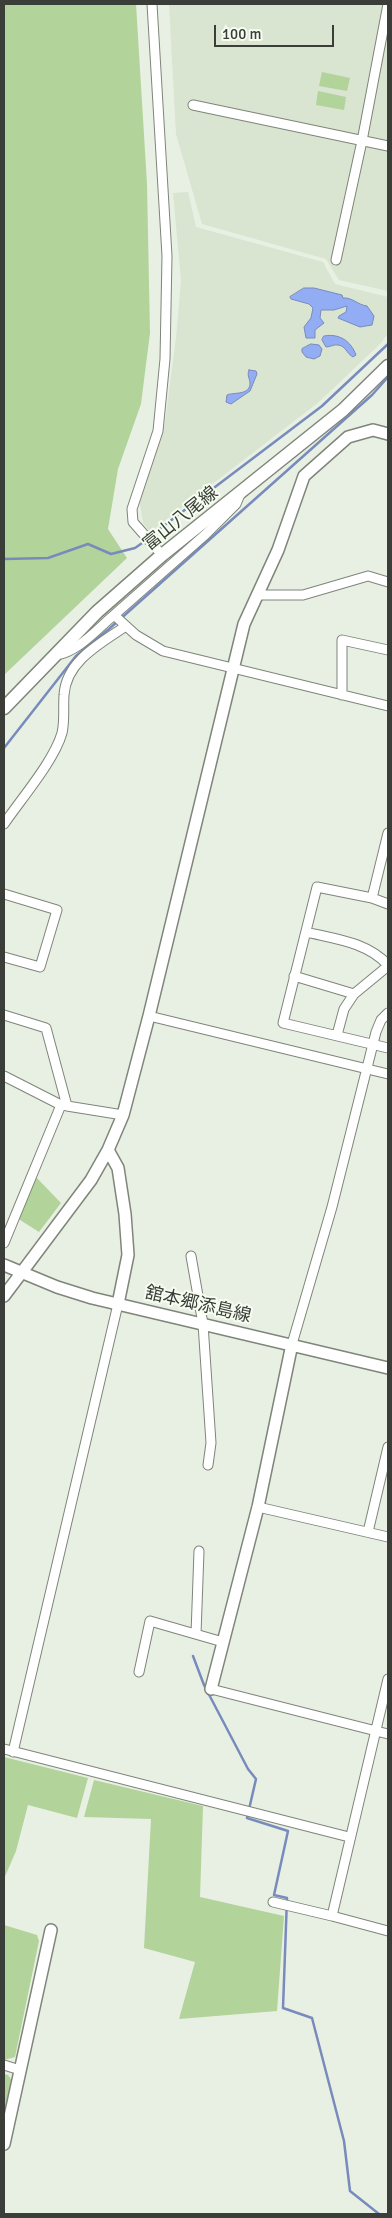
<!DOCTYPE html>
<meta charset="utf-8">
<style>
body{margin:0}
#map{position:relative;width:392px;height:2218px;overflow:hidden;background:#e8f0e3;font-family:Signika,sans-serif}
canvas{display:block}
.frame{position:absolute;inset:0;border:5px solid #3a3d38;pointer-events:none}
.scale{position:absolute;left:214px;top:25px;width:120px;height:22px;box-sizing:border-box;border:2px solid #3a3d38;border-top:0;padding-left:6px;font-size:15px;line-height:18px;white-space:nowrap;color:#3a3d38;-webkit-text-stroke:4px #f5fdf0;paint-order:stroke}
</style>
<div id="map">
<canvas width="392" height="2218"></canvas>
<div class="frame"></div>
<div class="scale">100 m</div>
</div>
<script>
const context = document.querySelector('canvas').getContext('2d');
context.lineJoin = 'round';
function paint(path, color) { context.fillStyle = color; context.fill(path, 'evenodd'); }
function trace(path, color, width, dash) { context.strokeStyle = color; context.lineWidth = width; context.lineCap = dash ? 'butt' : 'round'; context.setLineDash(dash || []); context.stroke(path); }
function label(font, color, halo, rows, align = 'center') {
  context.font = font + ' Signika,"Noto Sans JP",sans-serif'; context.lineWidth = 4; context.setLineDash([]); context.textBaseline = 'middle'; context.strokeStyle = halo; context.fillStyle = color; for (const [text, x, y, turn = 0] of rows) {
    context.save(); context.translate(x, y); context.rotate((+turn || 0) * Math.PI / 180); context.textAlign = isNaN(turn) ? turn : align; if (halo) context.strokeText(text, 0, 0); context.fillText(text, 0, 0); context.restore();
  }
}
paint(new Path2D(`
 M169,4H388V291L339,280L326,259L202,224L176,134Z
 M188,192L196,227L323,262L335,284L388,297V333L381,343L319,402L150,532L143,523L139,498L164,429L176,338L181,281L173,193Z`), '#d9e4d1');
paint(new Path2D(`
 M4,4H136L147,184L150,333L141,404L118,469L108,529L127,558L4,675Z
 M322,72L350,78L347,91L319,86Z
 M318,91L346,97L344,110L316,105Z
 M35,1176L61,1203L39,1232L17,1218Z
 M4,1757L88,1778L77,1818L28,1805L16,1851L4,1879Z
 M94,1780L203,1806L200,1897L284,1916L277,2011L179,2019L195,1962L144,1948L151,1819L84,1817Z
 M4,1925L37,1935L39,1941L15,2057L4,2060Z
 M4,2074L8,2075L13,2082L4,2119Z`), '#b2d39a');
const water = new Path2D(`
 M304,288H314L342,295L343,298C352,297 358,305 367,306L374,316L372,325L360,327L338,318L339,316L346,312L347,306L334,310H321L320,318L324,323L315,330V338H306L304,327L311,318L313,308L309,304L291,299L290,297Z
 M324,336C339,333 351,341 356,355L353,357C346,353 346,346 338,345C335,344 330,347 326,347L322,340Z
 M311,344L319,345L322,349L320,356L314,359L306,357L302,352V349Z
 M249,370L256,371L257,374L250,391L231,404L226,402L227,395C233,392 251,396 250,382C249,377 247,375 249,370Z`);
paint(water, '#92adf4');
trace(water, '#788bbc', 1);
trace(new Path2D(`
 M149,537L322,406L388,344
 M4,559L48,558L88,544L111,554L135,548L145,541
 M4,748L76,656L109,629L372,395L388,377
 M193,1656L204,1685L248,1769L256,1779L247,1818L288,1831L274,1895L287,1898L283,2008L312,2018L344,2141L350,2191L379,2214`), '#788bbc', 2.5);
const street = new Path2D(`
 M152,4L167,256L165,359L158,431L132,509L133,522L162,555
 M193,105L388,146
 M336,260L362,141L388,4
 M257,595H303L368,576L388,582
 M114,615L206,534L236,504L241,492
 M56,655C78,652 97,629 114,615L136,635L163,651L388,706
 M342,695V640L388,650
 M4,824C21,799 54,761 62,733C65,720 63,707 64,695C66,661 101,643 126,626
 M4,894L57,910L40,967L4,957
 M372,898L388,833
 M388,904L372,898L317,887L283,1023L388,1048
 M306,932C335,939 367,942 388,965
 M294,976L354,994
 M4,1015L46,1028L67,1106L59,1104L4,1076
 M149,1016L388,1074
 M337,1035L344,1009L354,994L388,966
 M67,1106L123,1115
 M4,1243L61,1105
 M191,1256L203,1324L211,1443L208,1465
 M292,1344L332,1207L376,1032L381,1020L388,1013
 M258,1507L388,1537
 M368,1532L388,1447
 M196,1634L199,1551
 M139,1672L150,1621L223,1642
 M388,1679L332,1916L388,1931
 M211,1689L388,1734
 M4,1749L349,1837
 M13,1752L118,1304
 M273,1902L332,1916
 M4,2065L20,2070`);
const secondary = new Path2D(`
 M4,1265L57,1287L92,1298L388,1368
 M4,1296L91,1180L108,1150
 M118,1304L128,1255L125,1214L118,1168L108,1150L123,1115L149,1016L244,624L278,550L304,476L348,437L373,430L388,434
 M211,1689L258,1507L292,1344
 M4,2144L51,1930`);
const primary = new Path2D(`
 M4,708L97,612L162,555L343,410L388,366`);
trace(street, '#7f857a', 11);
trace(secondary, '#7f857a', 14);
trace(primary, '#7f857a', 15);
trace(street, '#fff', 9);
trace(secondary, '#fff', 11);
trace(primary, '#fff', 12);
label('18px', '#3a3d38', '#f5fdf0', [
 ["富山八尾線",181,519,-39],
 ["舘本郷添島線",198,1305,13]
]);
</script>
